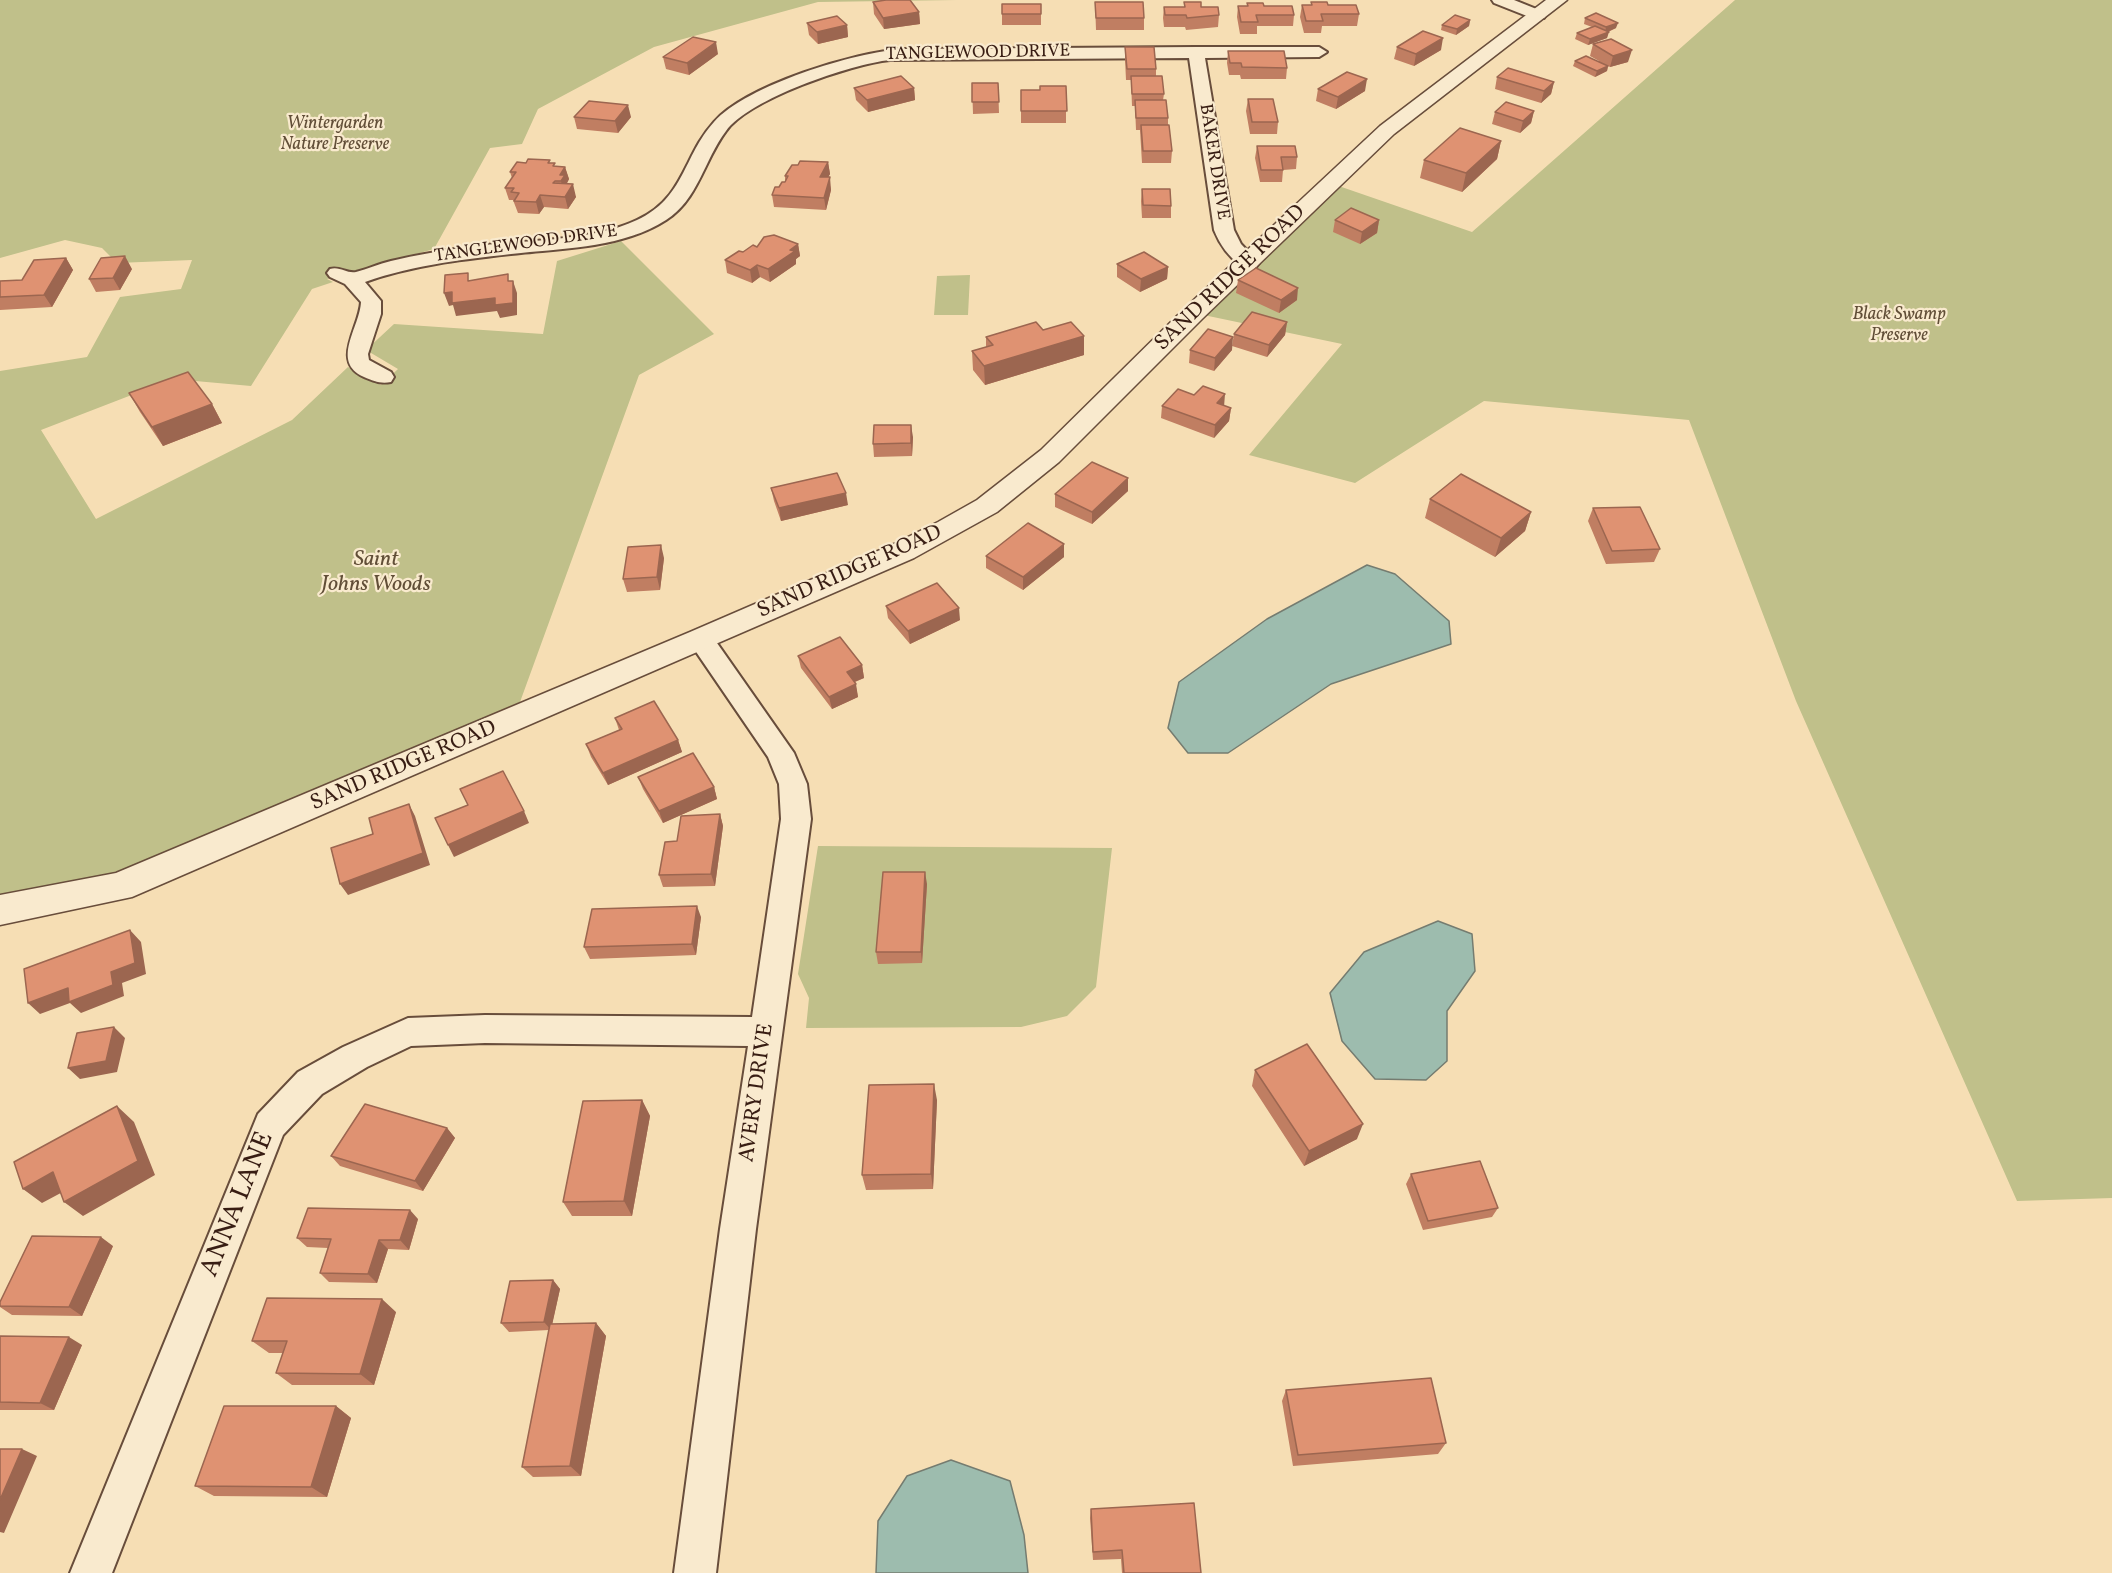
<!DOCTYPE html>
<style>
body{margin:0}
canvas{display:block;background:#f6deb4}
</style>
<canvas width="2112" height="1573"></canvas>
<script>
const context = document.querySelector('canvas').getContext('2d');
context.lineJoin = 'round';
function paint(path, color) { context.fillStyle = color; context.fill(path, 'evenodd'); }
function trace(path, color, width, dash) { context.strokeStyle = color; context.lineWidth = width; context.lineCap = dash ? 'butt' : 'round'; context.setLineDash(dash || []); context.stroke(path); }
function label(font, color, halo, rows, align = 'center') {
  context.font = font + ' Vollkorn,serif'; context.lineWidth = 4.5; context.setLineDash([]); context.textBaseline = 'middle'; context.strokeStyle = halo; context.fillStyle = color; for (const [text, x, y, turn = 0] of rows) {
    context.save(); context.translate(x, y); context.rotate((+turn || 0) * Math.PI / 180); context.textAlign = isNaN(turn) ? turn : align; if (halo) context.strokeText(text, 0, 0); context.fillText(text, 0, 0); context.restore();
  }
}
paint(new Path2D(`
 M0,0H957L818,2L654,47L538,109L522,144L490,148L434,249L327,279L333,282L312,289L251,386L173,379L41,430L96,519L292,420L348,367L381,385L398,369L366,350L394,324L543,334L557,261L621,241L714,334L639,375L520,702L167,856L78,886L0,905V371L87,357L120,297L181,289L192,260L117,263L102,248L65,240L0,258Z
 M1735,0H2112V1198L2017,1201L1796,701L1689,420L1484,401L1355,483L1249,455L1342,344L1194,313L1330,183L1472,232Z
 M970,275L968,315H934L937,276Z
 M818,846L1112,848L1096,987L1067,1016L1021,1027L806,1028L809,998L798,974Z`), '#c0c08a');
const water = new Path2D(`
 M1367,565L1395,574L1449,621L1451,644L1331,684L1228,753H1188L1168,728L1179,682L1267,619Z
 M1438,921L1472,934L1475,971L1447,1011V1061L1426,1080L1375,1079L1342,1041L1330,993L1364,952Z
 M951,1460L1010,1481L1024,1535L1028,1573H876L878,1521L907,1476Z`);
paint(water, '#9dbcae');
trace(water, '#757c70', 1.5);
const minor = new Path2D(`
 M1492,0H1514L1544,12L1546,15L1544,18H1532L1494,3Z
 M1196,47H1319L1327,52L1319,57L1205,58L1234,230L1241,244L1259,263L1256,267H1242C1229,257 1220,245 1214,230L1189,58L890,60C851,64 749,99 726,131C704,160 698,200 666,220C624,247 569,248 521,253C468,259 416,264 365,282L381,301V314L368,354L369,360L391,372L394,377L391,382C380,384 374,381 364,377C330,362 360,327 361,302L345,284L330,277L327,273L330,269C340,266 347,274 356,272C367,269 379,264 391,261C416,255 441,251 467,247C519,240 591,242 637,220C685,198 683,156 714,122C747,85 855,52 903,49Z
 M701,631L710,633L794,753L807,784L811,819L756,1229L716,1573H674L720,1229L748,1046L485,1043L411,1046L367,1067L322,1094L283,1135L112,1573H70L258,1114L298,1072L343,1047L408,1018L485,1015L752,1017L781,819L779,784L768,757L688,640L692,633Z`);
const tertiary = new Path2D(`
 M1546,0H1567L1394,134L1203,318L1059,462L997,512L914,558L132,897L0,925V895L116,873L690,632L894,544L938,522L977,500L1041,450L1185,308L1380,126Z`);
trace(minor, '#684d3b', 4);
trace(tertiary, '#684d3b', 3);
paint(minor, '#f9eace');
paint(tertiary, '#f9eace');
paint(new Path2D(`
 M873,2L919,12L920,24L884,29L874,14Z
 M1095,2L1144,18V30H1096Z
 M1184,2L1201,7L1219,15L1218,27L1186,30L1185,27H1164L1163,18L1164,7H1184Z
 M1311,2L1328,5L1359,14L1357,26H1322L1321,33H1304L1300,17L1302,5H1311Z
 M1247,3L1264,6L1294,15L1293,26H1257V34H1240L1237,17L1238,6H1247Z
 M1041,4V25H1002V14Z
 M1585,18L1616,28L1608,32L1607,38L1588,45L1575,39L1577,33L1592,27L1584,24Z
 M1470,20L1469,26L1456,35L1441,30L1442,25Z
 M807,23L847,25L848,37L818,44L809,35Z
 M1593,44L1628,62L1610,67L1608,66L1607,71L1595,77L1573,66L1575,61H1599L1590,56Z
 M1125,47L1156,69V76L1164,94L1163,100L1168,118V125L1172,151L1171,163H1142L1140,130H1136L1135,106H1132L1131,80H1126L1125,59Z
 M1397,47L1441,50L1414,66L1394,59Z
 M1228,51L1287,68L1286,79H1241L1240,75H1229L1227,63Z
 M718,54L689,75L666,69L663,57Z
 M1497,77L1554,82L1551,94L1541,103L1495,89Z
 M972,83H998L999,113L973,114Z
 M1066,86V123H1021V111L1040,90Z
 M854,88H914L915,100L868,112L856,100Z
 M1318,89L1365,91L1336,109L1316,101Z
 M1248,99L1278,122L1277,134H1250L1246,111Z
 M1534,111L1531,123L1520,133L1492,124L1495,112Z
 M574,117H631L618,133L577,129Z
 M1501,141L1497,159L1462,192L1420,178L1424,160Z
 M1257,146L1297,157L1296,169L1283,170L1282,182H1260L1255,158Z
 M828,162L830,174L828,177L831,190L826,210L774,207L772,195L785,182V176L798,165Z
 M551,163L556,167H565L569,179L567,183V184L576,197L568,209L544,207L539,214L518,213L513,200H509L505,188L512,178L510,172Z
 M1142,189L1171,206V218H1142L1141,201Z
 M1335,220H1379L1377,233L1360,244L1333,232Z
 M798,244L800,256L796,259V264L770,282L760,277L752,283L727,273L725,260L743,252L757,247Z
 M66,258L73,270L52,307L0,310V281L22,280Z
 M1117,264L1168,267L1167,279L1140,292L1117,277Z
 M132,269L120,290L96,292L89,279Z
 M1238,280L1297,300L1279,313L1236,293Z
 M1287,322L1285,335L1267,357L1232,346L1234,334Z
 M1043,330L1084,355L985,385L973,370L972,351L986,347V337Z
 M1190,350H1232L1214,371L1189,363Z
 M129,393L212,404L222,423L163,446L140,412Z
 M1162,406H1224L1231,408L1229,421L1214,438L1161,418Z
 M913,437L912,456L874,457L873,444Z
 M1128,478V491L1092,524L1055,507V494Z
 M771,488L848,505L781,521L774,501Z
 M1430,499L1531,512L1525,531L1495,557L1425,518Z
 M1593,508L1660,549L1654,562L1606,564L1588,521Z
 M986,556L1064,557L1023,590L986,568Z
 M664,558L660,590L627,592L623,579Z
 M886,606L960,620L910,644L888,618Z
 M798,656L862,665L864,678L855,682L858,697L832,709L801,668Z
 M615,718L678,740L682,752L608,785L591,757L586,744L619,730Z
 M638,777L714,787L717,799L663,823L643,789Z
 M720,814L723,826L715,886L663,887L659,875Z
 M927,884L922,963L878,964L876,952Z
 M701,917L696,955L590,959L584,947Z
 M1255,1070L1357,1139L1304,1166L1252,1086Z
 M642,1100L650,1116L632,1216H572L563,1202Z
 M937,1100L933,1189L866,1190L862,1175Z
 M447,1128L455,1138L423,1191L340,1166L331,1156Z
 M1411,1174L1498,1208L1492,1217L1423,1230L1406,1184Z
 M418,1219L409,1250L388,1249L377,1283L329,1282L320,1273L328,1248L307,1247L297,1238Z
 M113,1246L82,1316L12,1315L0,1307V1302Z
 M553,1280L560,1289L552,1324L596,1323L606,1336L581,1476L533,1477L522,1467L549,1330L509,1332L501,1323Z
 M396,1312L374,1385H292L276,1373L283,1353H269L252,1341Z
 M0,1336L82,1345L54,1410H0Z
 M1286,1390L1446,1443L1438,1454L1293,1466L1282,1401Z
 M336,1406L351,1418L327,1497L214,1496L195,1486Z
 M1091,1509L1201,1573H1122L1121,1559L1093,1560L1090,1518Z`), '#c07e62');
paint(new Path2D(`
 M919,12L920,24L884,29L883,18Z
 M1470,20L1469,26L1456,35L1457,29Z
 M1618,23L1616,28L1605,33L1606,27Z
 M847,25L848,37L818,44L817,32Z
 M1609,32L1607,38L1588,45L1590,39Z
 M1443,38L1441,50L1414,66L1416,54Z
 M716,42L718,54L689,75L687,63Z
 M1632,50L1628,62L1610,67L1613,56Z
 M1608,66L1607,71L1595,77L1597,71Z
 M1367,79L1365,91L1336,109L1338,97Z
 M1554,82L1551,94L1541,103L1544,91Z
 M914,88L915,100L868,112L867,100Z
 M628,105L631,117L618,133L615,121Z
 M1534,111L1531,123L1520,133L1523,121Z
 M1501,141L1497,159L1462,192L1466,173Z
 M828,162L830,174L822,189L820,177Z
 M565,167L569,179L567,183L568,187L564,194L561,181L560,175Z
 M830,177L831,190L826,210L824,198Z
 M573,184L576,197L568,209L565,197Z
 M540,195L544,207L539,214L536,202Z
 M1379,220L1377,233L1360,244L1362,232Z
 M798,244L800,256L796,259V264L770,282L768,269L790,250Z
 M125,256L132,269L120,290L113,278Z
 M66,258L73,270L52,307L44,295Z
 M757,265L760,277L752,283L750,270Z
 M1168,267L1167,279L1140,292L1141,279Z
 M513,281L517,293V315L500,318L497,311L456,316L453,305L449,306L444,293Z
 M1298,288L1297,300L1279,313L1281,300Z
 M1287,322L1285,335L1267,357L1269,345Z
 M1084,336V355L985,385L984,366Z
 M1233,337L1232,350L1214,371L1215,358Z
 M1225,394L1224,407L1217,403Z
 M212,404L222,423L163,446L152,427Z
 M1231,408L1229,421L1214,438L1215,425Z
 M911,425L913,437L912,456L911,443Z
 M1128,478V491L1092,524V512Z
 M846,493L848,505L781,521L779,508Z
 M1531,512L1525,531L1495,557L1501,538Z
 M1064,544V557L1023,590V577Z
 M661,545L664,558L660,590L657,577Z
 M959,608L960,620L910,644L908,631Z
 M862,665L864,678L849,684L847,672Z
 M856,684L858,697L832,709L829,697Z
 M678,740L682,752L608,785L603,773Z
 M714,787L717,799L663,823L659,811Z
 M409,804L415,816L430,865L348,895L340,884Z
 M524,811L529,823L454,857L448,845Z
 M720,814L723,826L715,886L711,874Z
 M925,872L927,884L922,963L921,952Z
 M697,906L701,917L696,955L692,944Z
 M130,930L141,942L146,974L122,983L124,996L81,1013L70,1003L40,1014L28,1003L111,972Z
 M114,1027L125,1038L117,1072L80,1079L68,1068Z
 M934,1084L937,1100L933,1189L931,1174Z
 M642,1100L650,1116L632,1216L624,1201Z
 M117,1106L134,1122L155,1175L83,1216L64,1202Z
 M1363,1124L1357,1139L1304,1166L1309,1151Z
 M447,1128L455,1138L423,1191L415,1181Z
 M53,1172L72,1187L42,1203L23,1189Z
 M410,1210L418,1219L409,1250L400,1240Z
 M101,1237L113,1246L82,1316L69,1307Z
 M379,1240L388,1249L377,1283L368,1274Z
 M553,1280L560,1289L551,1330L544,1322Z
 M382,1299L396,1312L374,1385L360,1374Z
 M596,1323L606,1336L581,1476L570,1466Z
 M69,1337L82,1345L54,1410L40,1403Z
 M336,1406L351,1418L327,1497L311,1487Z
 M22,1449L37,1456L4,1533L0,1532V1500Z`), '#9c6650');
const building = new Path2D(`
 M886,0H910L919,12L883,18L873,2Z
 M1095,2H1143L1144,18H1096Z
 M1184,2H1201V7H1218L1219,15L1187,18L1186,15H1165L1164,7H1185Z
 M1311,2H1327L1328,5H1356L1359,14H1321L1323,21H1306L1302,5H1312Z
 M1247,3H1263L1264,6H1292L1294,15H1256L1258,22H1241L1238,6H1248Z
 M1002,4H1041V14H1002Z
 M1596,13L1618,23L1606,27L1585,18Z
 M1455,15L1470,20L1457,29L1442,25Z
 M837,16L847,25L817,32L807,23Z
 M1595,26L1609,32L1590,39L1577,33Z
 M1423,31L1443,38L1416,54L1397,47Z
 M693,37L716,42L687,63L663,57Z
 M1611,39L1632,50L1613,56L1593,44Z
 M1125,47H1154L1156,69H1127Z
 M1228,51H1284L1287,68L1242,67L1241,63H1230Z
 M1586,56L1608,66L1597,71L1575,61Z
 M1508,68L1554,82L1544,91L1497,77Z
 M1347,72L1367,79L1338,97L1318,89Z
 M901,76L914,88L867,100L854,88Z
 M1131,76H1162L1164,94H1132Z
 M972,83H998L999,102H972Z
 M1040,86H1066L1067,111H1021V90H1040Z
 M1248,99H1273L1278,122H1252Z
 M1135,100H1166L1168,118H1136Z
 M589,101L628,105L615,121L574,117Z
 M1506,102L1534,111L1523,121L1495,112Z
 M1141,125H1169L1172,151H1143Z
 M1460,128L1501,141L1466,173L1424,160Z
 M1257,146H1295L1297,157H1281L1283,170H1261Z
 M528,159L550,160L548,163H555L553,166L565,167L560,175H565L561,181H555L553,183L573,184L565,197L540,195L536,202L514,201L519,193L511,192L514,188H505L516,172H510L517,162L526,163Z
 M800,161L828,162L820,177H830L824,198L772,195L775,187H779L782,182H785L788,176H785L792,165H798Z
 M1142,189H1170L1171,206L1143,205Z
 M1351,208L1379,220L1362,232L1335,220Z
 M774,235L798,244L790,250L795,251L768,269L757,265L750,270L725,260L739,251L743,252L753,245L757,247L764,237Z
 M1144,252L1168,267L1141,279L1117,264Z
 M125,256L113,278L89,279L101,258Z
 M66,258L44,295L0,297V281L22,280L34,260Z
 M1256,268L1298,288L1281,300L1238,280Z
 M468,273V281L508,274V281H513V303L495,305V298L452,303V292L444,293L445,275Z
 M1252,312L1287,322L1269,345L1234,334Z
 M1036,322L1043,330L1071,322L1084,336L984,366L972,351L993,345L986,337Z
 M1208,329L1233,337L1215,358L1190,350Z
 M188,372L212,404L152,427L129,393Z
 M1203,386L1225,394L1217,403L1231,408L1215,425L1162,406L1178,389L1194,395Z
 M874,425H911V443L873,444Z
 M1092,462L1128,478L1092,512L1055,494Z
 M837,473L846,493L779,508L771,488Z
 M1461,474L1531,512L1501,538L1430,499Z
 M1640,507L1660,549L1612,551L1593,508Z
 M1028,523L1064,544L1023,577L986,556Z
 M661,545L657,577L623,579L628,547Z
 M937,583L959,608L908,631L886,606Z
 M840,637L862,665L847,672L856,684L829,697L798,656Z
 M654,701L678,740L603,773L586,744L622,729L615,718Z
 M693,753L714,787L659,811L638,777Z
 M503,771L524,811L448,845L435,818L468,805L460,789Z
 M409,804L423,853L340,884L331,848L373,834L369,818Z
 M720,814L711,874L659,875L665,842L677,841L681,816Z
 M883,872H925L921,952H876Z
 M697,906L692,944L584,947L592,909Z
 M130,930L135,963L111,972L113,985L69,1002L68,988L28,1003L24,969Z
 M114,1027L106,1061L68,1068L77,1033Z
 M1307,1044L1363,1124L1309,1151L1255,1070Z
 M934,1084L931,1174L862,1175L869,1085Z
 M642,1100L624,1201L563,1202L583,1101Z
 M365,1104L447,1128L415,1181L331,1156Z
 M117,1106L138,1161L64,1202L53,1172L23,1189L14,1162Z
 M1480,1161L1498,1208L1428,1221L1411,1174Z
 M308,1208L410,1210L400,1240H379L368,1274L320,1273L331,1239L297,1238Z
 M32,1236L101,1237L69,1307L0,1306V1302Z
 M553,1280L544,1322L501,1323L510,1281Z
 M267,1298L382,1299L360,1374L276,1373L287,1341H252Z
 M596,1323L570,1466L522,1467L550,1324Z
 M0,1336L69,1337L40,1403L0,1402Z
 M1431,1378L1446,1443L1298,1455L1286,1390Z
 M224,1406H336L311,1487L195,1486Z
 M0,1449H22L0,1500Z
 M1194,1503L1201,1573H1124L1122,1550L1093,1552L1091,1509Z`);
paint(building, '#df9272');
trace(building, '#9c6650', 1.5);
label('18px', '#381d13', '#f9eace', [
 ["TANGLEWOOD DRIVE",978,54,-1],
 ["BAKER DRIVE",1213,162,81],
 ["TANGLEWOOD DRIVE",526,245,-8]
]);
label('italic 18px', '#614e37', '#f9eace', [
 ["Wintergarden",335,125],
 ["Nature Preserve",335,146],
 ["Black Swamp",1899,316],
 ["Preserve",1899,337]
]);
label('22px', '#381d13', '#f9eace', [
 ["SAND RIDGE ROAD",1231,279,-44],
 ["SAND RIDGE ROAD",850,573,-24],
 ["SAND RIDGE ROAD",404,767,-23],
 ["AVERY DRIVE",758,1093,-82]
]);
label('italic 22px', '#614e37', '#f9eace', [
 ["Saint",376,561],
 ["Johns Woods",376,586]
]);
label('27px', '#381d13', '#f9eace', [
 ["ANNA LANE",239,1205,-68]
]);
</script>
